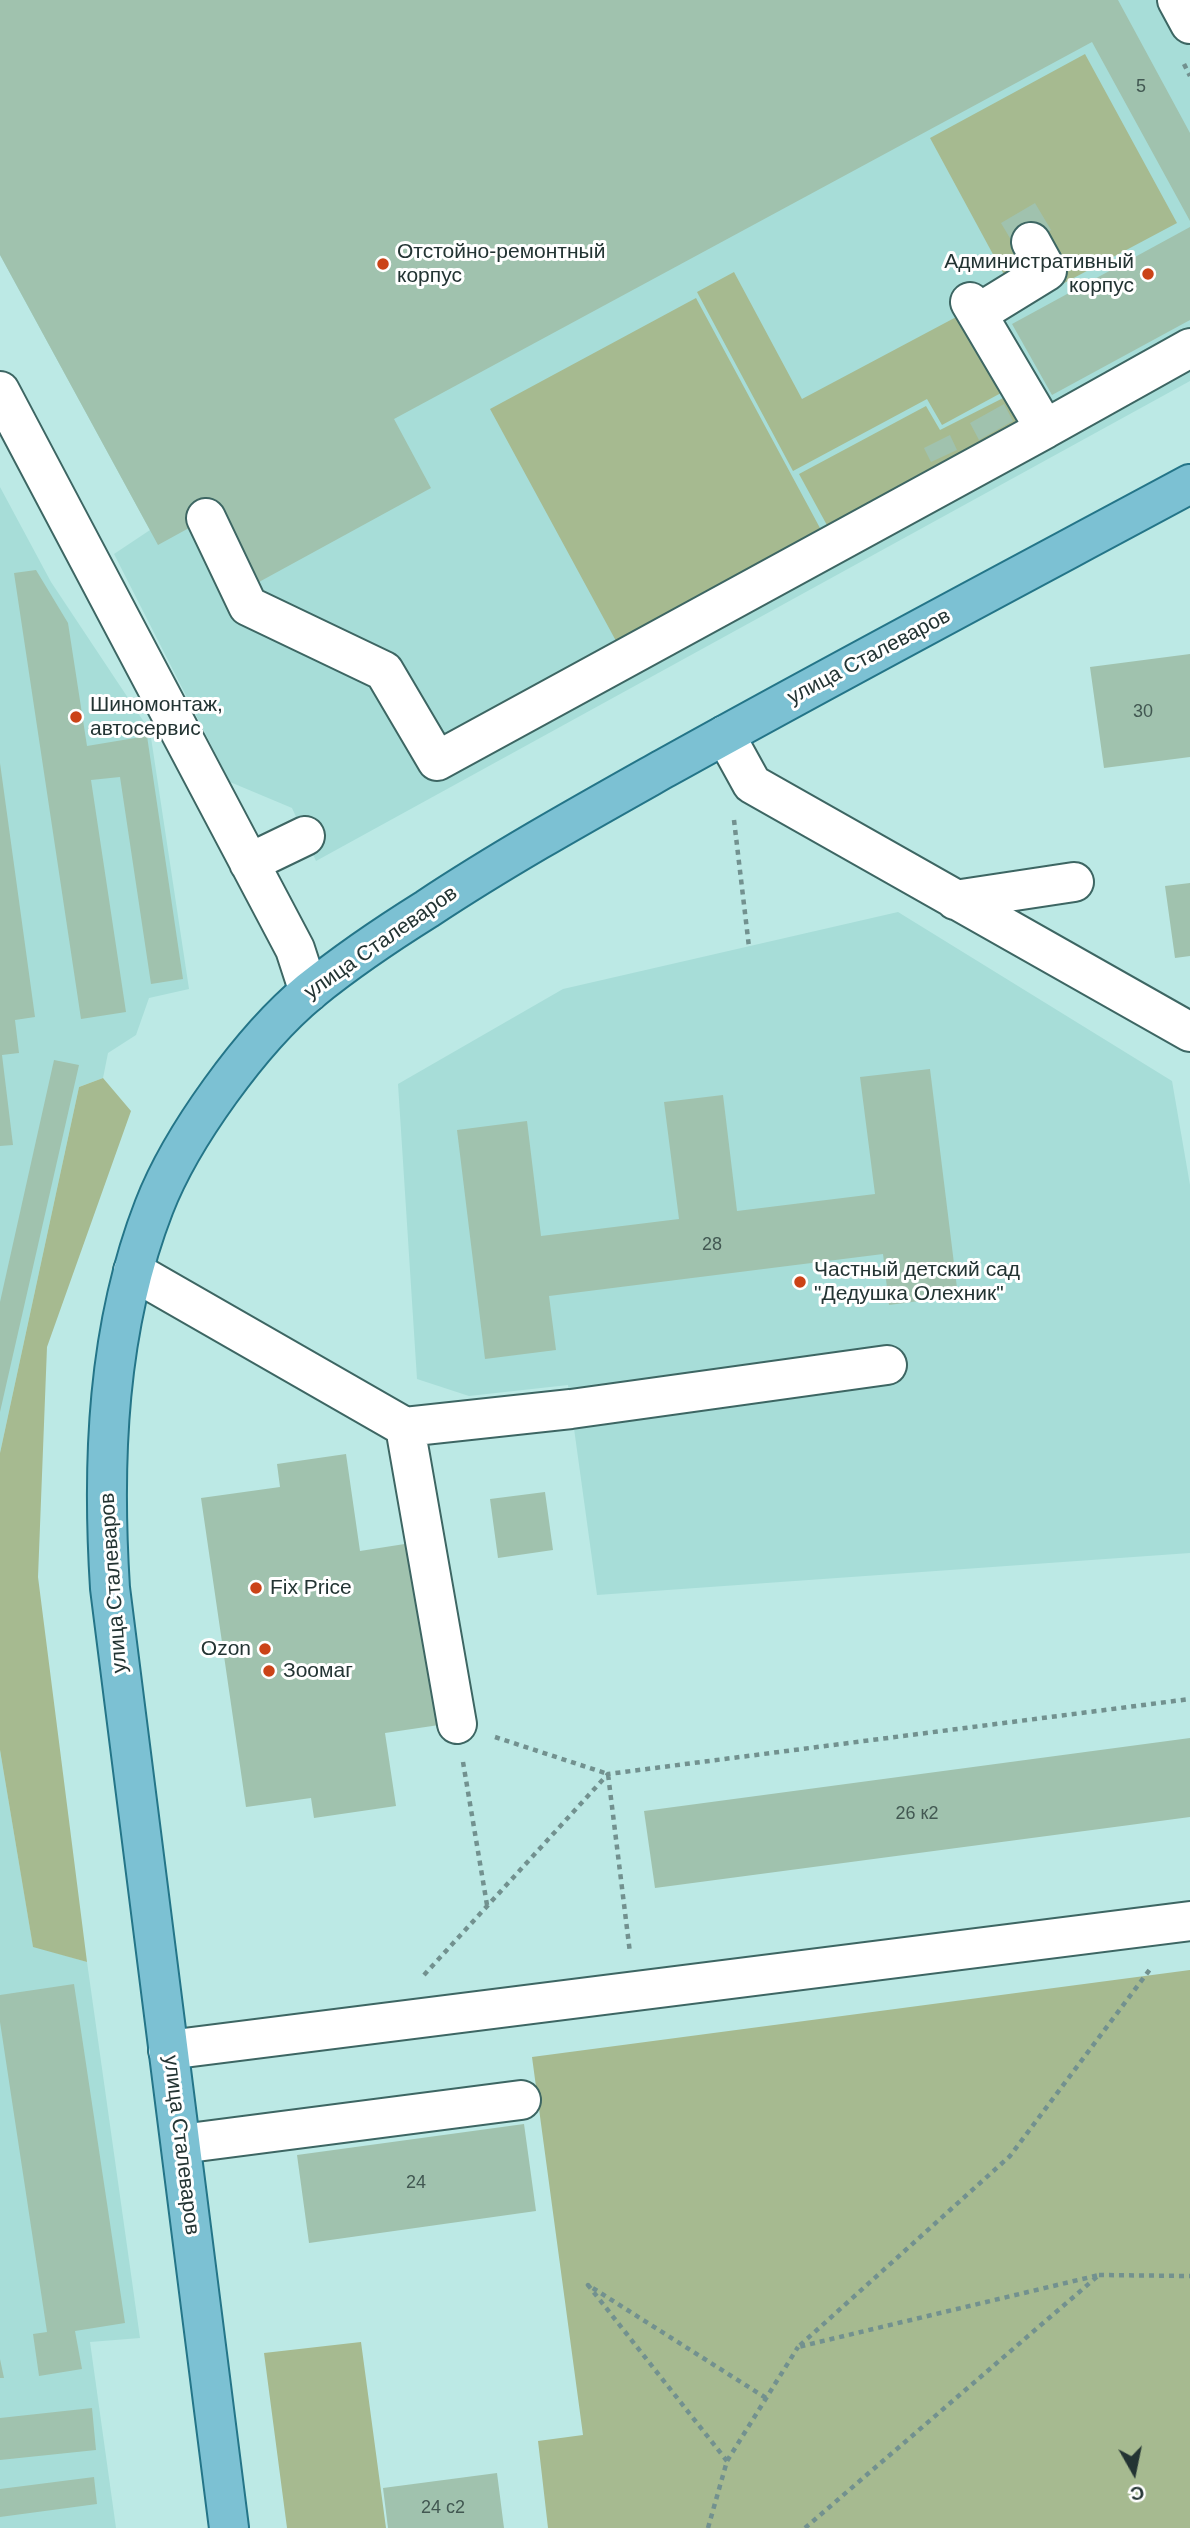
<!DOCTYPE html>
<meta charset="utf-8">
<style>
body{margin:0}
#map{position:relative;width:1190px;height:2528px;overflow:hidden;background:#bce9e5;font-family:Arial,sans-serif}
canvas{display:block}
.north{position:absolute;left:1099px;top:2437px;width:70px;height:70px;-webkit-text-stroke:5px #fff;paint-order:stroke;rotate:171deg;font-size:19px;font-weight:700;line-height:28px;text-align:center;color:#233433}
.north::after{content:'';display:block;margin:auto;width:24px;height:32px;background:#233433;clip-path:polygon(50% 0,100% 100%,50% 72%,0 100%)}
</style>
<div id="map">
<canvas width="1190" height="2528"></canvas>
<div class="north">С</div>
</div>
<script>
const context = document.querySelector('canvas').getContext('2d');
context.lineJoin = 'round';
function paint(path, color) { context.fillStyle = color; context.fill(path, 'evenodd'); }
function trace(path, color, width, dash) { context.strokeStyle = color; context.lineWidth = width; context.lineCap = dash ? 'butt' : 'round'; context.setLineDash(dash || []); context.stroke(path); }
function label(font, color, halo, rows, align = 'center') {
  context.font = font + ' Arial,sans-serif'; context.lineWidth = 6; context.setLineDash([]); context.textBaseline = 'middle'; context.strokeStyle = halo; context.fillStyle = color; for (const [text, x, y, turn = 0] of rows) {
    context.save(); context.translate(x, y); context.rotate((+turn || 0) * Math.PI / 180); context.textAlign = isNaN(turn) ? turn : align; if (halo) context.strokeText(text, 0, 0); context.fillText(text, 0, 0); context.restore();
  }
}
paint(new Path2D(`
 M0,0H1190V381L316,861L292,808L230,782L114,554L150,530L0,255Z
 M0,487L51,582L150,731L189,989L149,998L136,1035L108,1053L103,1078L79,1087L0,1453Z
 M898,912L1172,1081L1190,1185V1553L597,1595L568,1385L469,1396L417,1379L398,1084L563,989Z
 M0,1750L33,1946L87,1962L140,2338L90,2342L116,2528H0Z`), '#a7ddd8');
paint(new Path2D(`
 M1085,54L1177,223L1021,306L930,138Z
 M734,272L802,399L960,315L1001,393L942,425L927,399L793,471L697,292Z
 M696,298L827,541L622,652L490,409Z
 M1009,395L1027,431L834,538L799,474L926,406L940,430Z
 M103,1078L131,1111L47,1347L38,1577L87,1962L33,1947L0,1750V1453L79,1087Z
 M1190,1970V2528H548L538,2441L583,2435L532,2057Z
 M361,2342L386,2528H287L264,2353Z`), '#a6ba90');
paint(new Path2D(`
 M0,0H1118L1190,133V221L1092,42L394,419L431,488L259,582L220,511L158,545L0,255Z
 M1035,203L1051,230L1017,250L1001,223Z
 M1190,227V320L1052,395L1012,324Z
 M1004,404L1013,421L979,440L970,423Z
 M950,435L957,450L931,462L924,448Z
 M36,570L68,623L87,746L147,736L183,979L151,984L120,777L91,780L126,1012L81,1019L14,573Z
 M1190,654V757L1104,768L1090,667Z
 M0,763L35,1017L15,1020L19,1053L2,1055L13,1145L0,1146Z
 M1190,883V956L1175,958L1165,886Z
 M54,1060L79,1065L0,1412V1302Z
 M930,1069L958,1296L889,1305L883,1254L549,1296L556,1350L485,1359L457,1130L527,1121L541,1236L679,1219L664,1102L723,1095L737,1211L875,1194L860,1077Z
 M346,1454L360,1551L411,1543L439,1725L385,1733L396,1806L314,1818L311,1798L246,1807L201,1498L280,1487L277,1464Z
 M545,1492L553,1550L498,1558L490,1499Z
 M1190,1738V1817L655,1888L644,1811Z
 M74,1984L125,2323L75,2331L82,2369L39,2376L33,2334L47,2332L0,2022V1995Z
 M524,2124L536,2211L309,2243L297,2155Z
 M0,2359L4,2378H0Z
 M92,2408L96,2450L0,2460V2418Z
 M497,2473L504,2528H388L383,2488Z
 M94,2477L97,2504L0,2517V2489Z`), '#a0c2ae');
const minor = new Path2D(`
 M1177,0L1190,24
 M970,302L1045,429L1190,348
 M977,314L1047,271L1031,242
 M0,391L295,949L309,992
 M206,518L248,606L384,671L437,761L1045,429
 M725,735L752,784L1190,1032
 M249,863L305,836
 M955,900L1074,882
 M133,1271L405,1427L571,1409L887,1365
 M405,1427L457,1724
 M168,2050L1190,1921
 M181,2144L521,2100`);
const major = new Path2D(`
 M229,2528L110,1588C102,1461 107,1328 154,1207C181,1137 252,1039 310,991C347,961 387,934 427,909C504,858 585,813 665,768C839,671 1015,578 1190,484`);
trace(minor, '#3d6663', 42);
trace(major, '#247588', 42);
trace(new Path2D(`
 M1184,64L1190,76
 M734,820L749,947
 M495,1737L608,1774L630,1953
 M463,1762L487,1905
 M424,1975L608,1774L1190,1699
 M1099,2275L1190,2276
 M727,2461L588,2285L766,2398
 M708,2528L727,2461L798,2347
 M805,2528L1099,2275L798,2347L1010,2156L1151,1968`), '#72918f', 4.5, [5, 5]);
trace(minor, '#fff', 38);
trace(major, '#7cc1d3', 38);
for (const [x, y, r, color] of [
 [383,264,7,"#cb4317"],
 [1148,274,7,"#cb4317"],
 [76,717,7,"#cb4317"],
 [800,1282,7,"#cb4317"],
 [256,1588,7,"#cb4317"],
 [265,1649,7,"#cb4317"],
 [269,1671,7,"#cb4317"]
]) { const dot = new Path2D(); dot.arc(x, y, r, 0, 2 * Math.PI); context.fillStyle = color; context.fill(dot); trace(dot, '#fff', 2.5); }
label('18px', '#425852', null, [
 ["5",1141,87],
 ["30",1143,712],
 ["28",712,1245],
 ["26 к2",917,1814],
 ["24",416,2183],
 ["24 с2",443,2508]
]);
label('21px', '#233433', '#fff', [
 ["Отстойно-ремонтный",397,252],
 ["корпус",397,276],
 ["Административный",1134,262,"right"],
 ["корпус",1134,286,"right"],
 ["Шиномонтаж,",90,705],
 ["автосервис",90,729],
 ["Частный детский сад",814,1270],
 ["\"Дедушка Олехник\"",814,1294],
 ["Fix Price",270,1588],
 ["Ozon",251,1649,"right"],
 ["Зоомаг",283,1671]
], 'left');
label('21px', '#233433', '#fff', [
 ["улица Сталеваров",869,657,-28],
 ["улица Сталеваров",381,943,-35],
 ["улица Сталеваров",114,1583,-94],
 ["улица Сталеваров",181,2145,83]
]);
</script>
